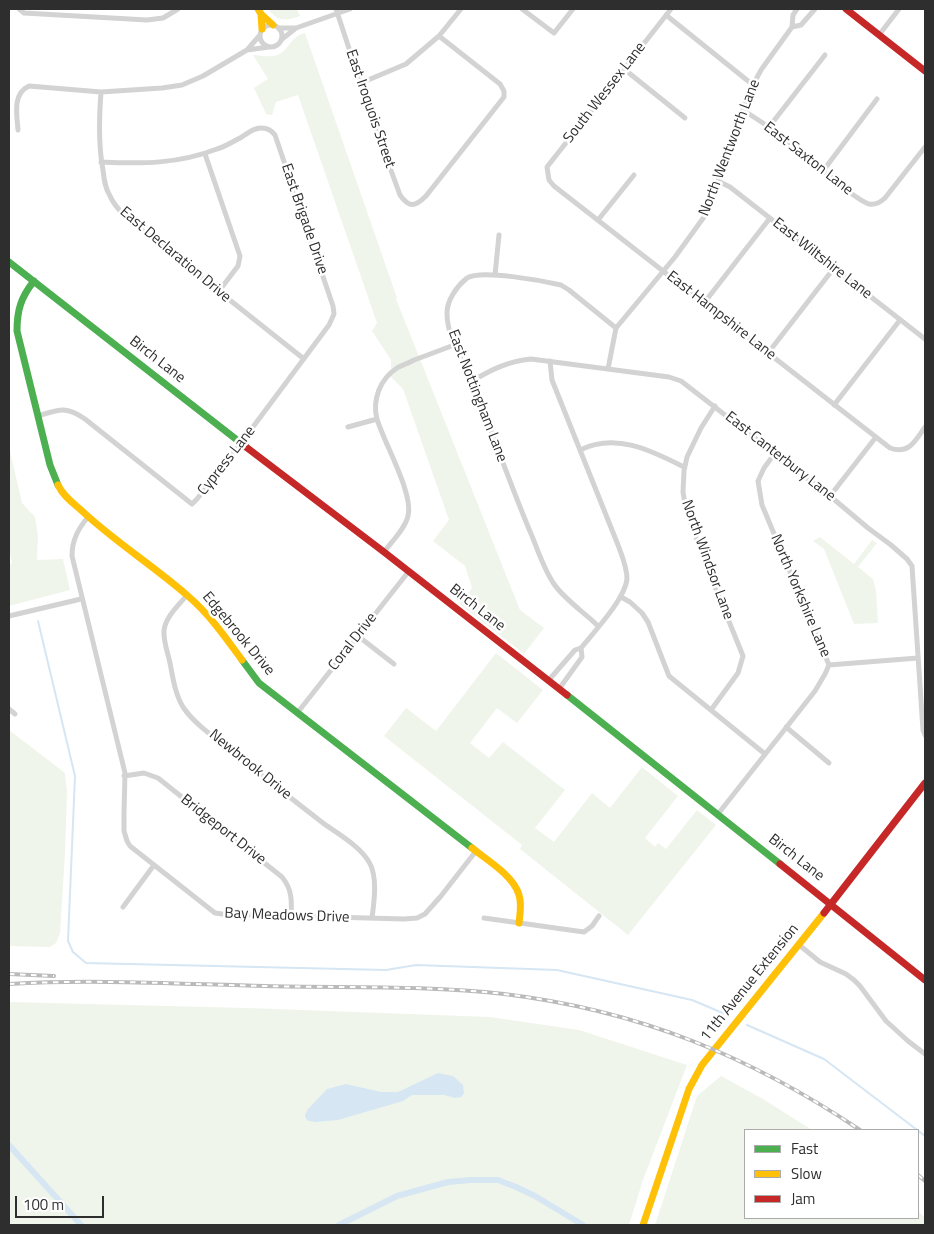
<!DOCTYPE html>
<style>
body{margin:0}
#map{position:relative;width:934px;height:1234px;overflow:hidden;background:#fff;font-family:"Titillium Web",sans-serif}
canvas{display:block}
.frame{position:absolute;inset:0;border:10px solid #2e2e2e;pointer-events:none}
.legend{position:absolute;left:744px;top:1129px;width:175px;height:90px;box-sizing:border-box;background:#fff;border:1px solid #ababab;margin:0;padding:6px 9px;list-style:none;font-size:15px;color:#2e2e2e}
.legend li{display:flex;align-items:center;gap:10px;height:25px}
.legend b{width:25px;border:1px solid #ababab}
.scale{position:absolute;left:15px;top:1196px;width:89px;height:22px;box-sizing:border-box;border:2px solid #2e2e2e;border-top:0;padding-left:6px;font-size:15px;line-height:18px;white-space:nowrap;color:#2e2e2e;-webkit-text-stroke:4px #fff;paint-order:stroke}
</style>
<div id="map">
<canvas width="934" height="1234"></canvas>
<div class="frame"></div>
<ul class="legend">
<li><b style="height:6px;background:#4caf50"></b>Fast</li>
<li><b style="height:6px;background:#ffc107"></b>Slow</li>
<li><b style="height:6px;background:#c62828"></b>Jam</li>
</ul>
<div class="scale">100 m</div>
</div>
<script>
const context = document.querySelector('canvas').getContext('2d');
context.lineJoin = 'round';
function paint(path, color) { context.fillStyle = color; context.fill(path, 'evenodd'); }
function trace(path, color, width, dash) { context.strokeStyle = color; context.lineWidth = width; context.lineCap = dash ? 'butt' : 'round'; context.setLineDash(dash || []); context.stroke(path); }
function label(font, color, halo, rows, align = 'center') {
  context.font = font + ' "Titillium Web",sans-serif'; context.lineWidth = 5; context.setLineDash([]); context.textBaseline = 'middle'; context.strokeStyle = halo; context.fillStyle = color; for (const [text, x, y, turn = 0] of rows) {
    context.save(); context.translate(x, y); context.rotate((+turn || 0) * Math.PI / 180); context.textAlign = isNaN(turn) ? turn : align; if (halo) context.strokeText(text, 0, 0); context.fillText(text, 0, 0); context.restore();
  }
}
paint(new Path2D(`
 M268,9H297L300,16C285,21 278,22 268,9Z
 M305,33L397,298L396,299L520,610L544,628L524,654L460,604L472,588L465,566L433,541L449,520L403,389L391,377V360L372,331L377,323L298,95L276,102L272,115L266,114L254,88L268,79L253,55C261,55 269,58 277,55C287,52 289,41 298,36C300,34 303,34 305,33Z
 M9,447L22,503L35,517L38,536L37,560L63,559L70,590L9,606V565L12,563L9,548Z
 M820,537L854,564L872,540L877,543L858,567L873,579L876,591L878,623L854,624L824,549L813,541Z
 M496,653L543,690L517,723L497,708L470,743L489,758L503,742L565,790L535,828L554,842L592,793L610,808L642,767L678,796L645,838L655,847L658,843L666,849L697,810L716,825L628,935L520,849L522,845L384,736L406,708L436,731Z
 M9,730L65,773L67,792L65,854L60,933L56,943L50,947L9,946Z
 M9,1002L248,1008L490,1017L579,1030L687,1065L643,1180L629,1225H9Z
 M721,1076L763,1099L812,1130H745V1218H918V1211L925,1218V1225H655L697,1096Z`), '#f0f5eb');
paint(new Path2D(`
 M438,1073L453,1076L463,1085L464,1093L461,1097L455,1098L444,1095H412L403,1101L338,1120L316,1122L309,1121L306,1119L305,1115L308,1109L327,1089L346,1084L381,1092H398Z`), '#d6e6f3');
trace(new Path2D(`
 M9,499V500
 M38,621L75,776L68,941L73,952L86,963L386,970L416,965L557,970L692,1000L725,1014
 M747,1025L824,1059L925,1136`), '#d6e6f3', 2);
trace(new Path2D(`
 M9,1145L81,1225
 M339,1225L397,1196L448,1182L471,1180H498L516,1187L535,1196L583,1225`), '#d6e6f3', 6);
trace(new Path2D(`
 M19,9L24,13L147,20L163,18L178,9
 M336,9L374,124L400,195C409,208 415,207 426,196L504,97V91L500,84L439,36
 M522,9L554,33L573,9
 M671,9L547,167L549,180L554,186L890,448C909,455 915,441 925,427
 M666,15L753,85
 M260 36a11 11 0 1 1 22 0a11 11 0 1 1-22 0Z
 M792,27L801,25L815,9
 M279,28H296L281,40
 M296,28L350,9
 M879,35L899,9
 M247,50L269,47
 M624,69L685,118
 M361,83L406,64L439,36L461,9
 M101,92C99,118 98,144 103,170C104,179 105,188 110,196C114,206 122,213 129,220L304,359
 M743,110L769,127L852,194C865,203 872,210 885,198L925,147
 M769,127L825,55
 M18,130C17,115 12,94 29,86L101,92L162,88L182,85L203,76L247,50L260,35
 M205,154L240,256L238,266L219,291
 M823,171L877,99
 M718,181L730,187L925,339
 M598,220L634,175
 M495,275L499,235
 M704,303L770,218
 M768,353L834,268
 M608,369L616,328L675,257L704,217L714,196L731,138L753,85L761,70L792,27L793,15L797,9
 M472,381C491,370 508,361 531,359L669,377L681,381L830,496L868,528L891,545L907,559L912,566L923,730L925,735
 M834,405L900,320
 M38,416C60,409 66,406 85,419L192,504L197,499L241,443L329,325L334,314L333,306L275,135C272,131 267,128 262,128C253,127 245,136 238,139C231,143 224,147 217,149C178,164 142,164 101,162
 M348,427L377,419
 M580,450C616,432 652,451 684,467
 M830,496L876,437
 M88,517C78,529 72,540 72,556L125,773L124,813V831L127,841L130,846L215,913L222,914L404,919L417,918L425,914L441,896L476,851
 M384,552C392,541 405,529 408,516C414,494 384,443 377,419C372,400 380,379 397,368C402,365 409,363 414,360C428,355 441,350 454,345
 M187,595C179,605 166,616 164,630C163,641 168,653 170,663C173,678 175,694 183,707C195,725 217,739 234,752C263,776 293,800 323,823C338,834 360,846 369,862C378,876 374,903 372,918
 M621,597L630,602L642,613L648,622L669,676L765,754
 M9,616L81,599
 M598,626C585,613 564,599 554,584C543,568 537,547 529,529C509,481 492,432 473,384C464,361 447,339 447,313C447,300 457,286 467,278C481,269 543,281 561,285L569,290L616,328
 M358,636L394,664
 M829,665L918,658
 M548,681L575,650L581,648C594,632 625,599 627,579C627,567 622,556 618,545L552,380L550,361
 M559,689L582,657L581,648
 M9,709L15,714
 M711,710L738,673L743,656L705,562L690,521L685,504L683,492L684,471L687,457L701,428L715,406
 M298,712L409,571
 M786,727L829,763
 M124,776L144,773L158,778L282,877C292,889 292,901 291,916
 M718,814L815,691L825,674L829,665L762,505L758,481L764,468L775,453
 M123,907L154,865
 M484,918L584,932L592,926L599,916
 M798,944L820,962L846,974L854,980L860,986L886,1021L908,1041L925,1054`), '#d3d3d3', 5);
trace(new Path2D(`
 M9,262L246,447
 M34,281C21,297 17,310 17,331L50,465L58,485
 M242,660L259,683L472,848
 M567,695L780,864`), '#4caf50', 7);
trace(new Path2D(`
 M258,9L261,14L273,25
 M261,14L262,29
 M58,485C63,496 73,503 81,510C115,542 154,566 188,596C210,615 226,638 242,660
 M472,848C487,860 514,876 519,895C522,904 520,914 519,923
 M643,1225L689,1089L702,1065L824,913`), '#ffc107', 7);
trace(new Path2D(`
 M846,9L925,71
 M246,447L384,552L567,695
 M780,864L925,980
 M824,913L925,783`), '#c62828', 7);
const rail = new Path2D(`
 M9,974L54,976
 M9,984C94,979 180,984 265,986C345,988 425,985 504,994C637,1010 750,1056 860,1130
 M918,1175L925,1181`);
trace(rail, '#bababa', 4);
trace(rail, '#fff', 2, [5.5]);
label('15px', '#2e2e2e', '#fff', [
 ["South Wessex Lane",605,93,-52],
 ["East Iroquois Street",370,109,71],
 ["North Wentworth Lane",730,148,-69],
 ["East Saxton Lane",808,159,38],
 ["East Brigade Drive",304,219,71],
 ["East Declaration Drive",175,255,40],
 ["East Wiltshire Lane",822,259,38],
 ["East Hampshire Lane",721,316,38],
 ["Birch Lane",157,360,38],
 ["East Nottingham Lane",477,396,69],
 ["East Canterbury Lane",780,457,38],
 ["Cypress Lane",227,461,-52],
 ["North Windsor Lane",707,560,70],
 ["North Yorkshire Lane",800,596,67],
 ["Birch Lane",477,608,38],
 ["Edgebrook Drive",238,634,50],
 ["Coral Drive",353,642,-52],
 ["Newbrook Drive",250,765,39],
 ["Bridgeport Drive",223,830,38],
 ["Birch Lane",796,858,38],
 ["Bay Meadows Drive",287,916,2],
 ["11th Avenue Extension",750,983,-51]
]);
</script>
